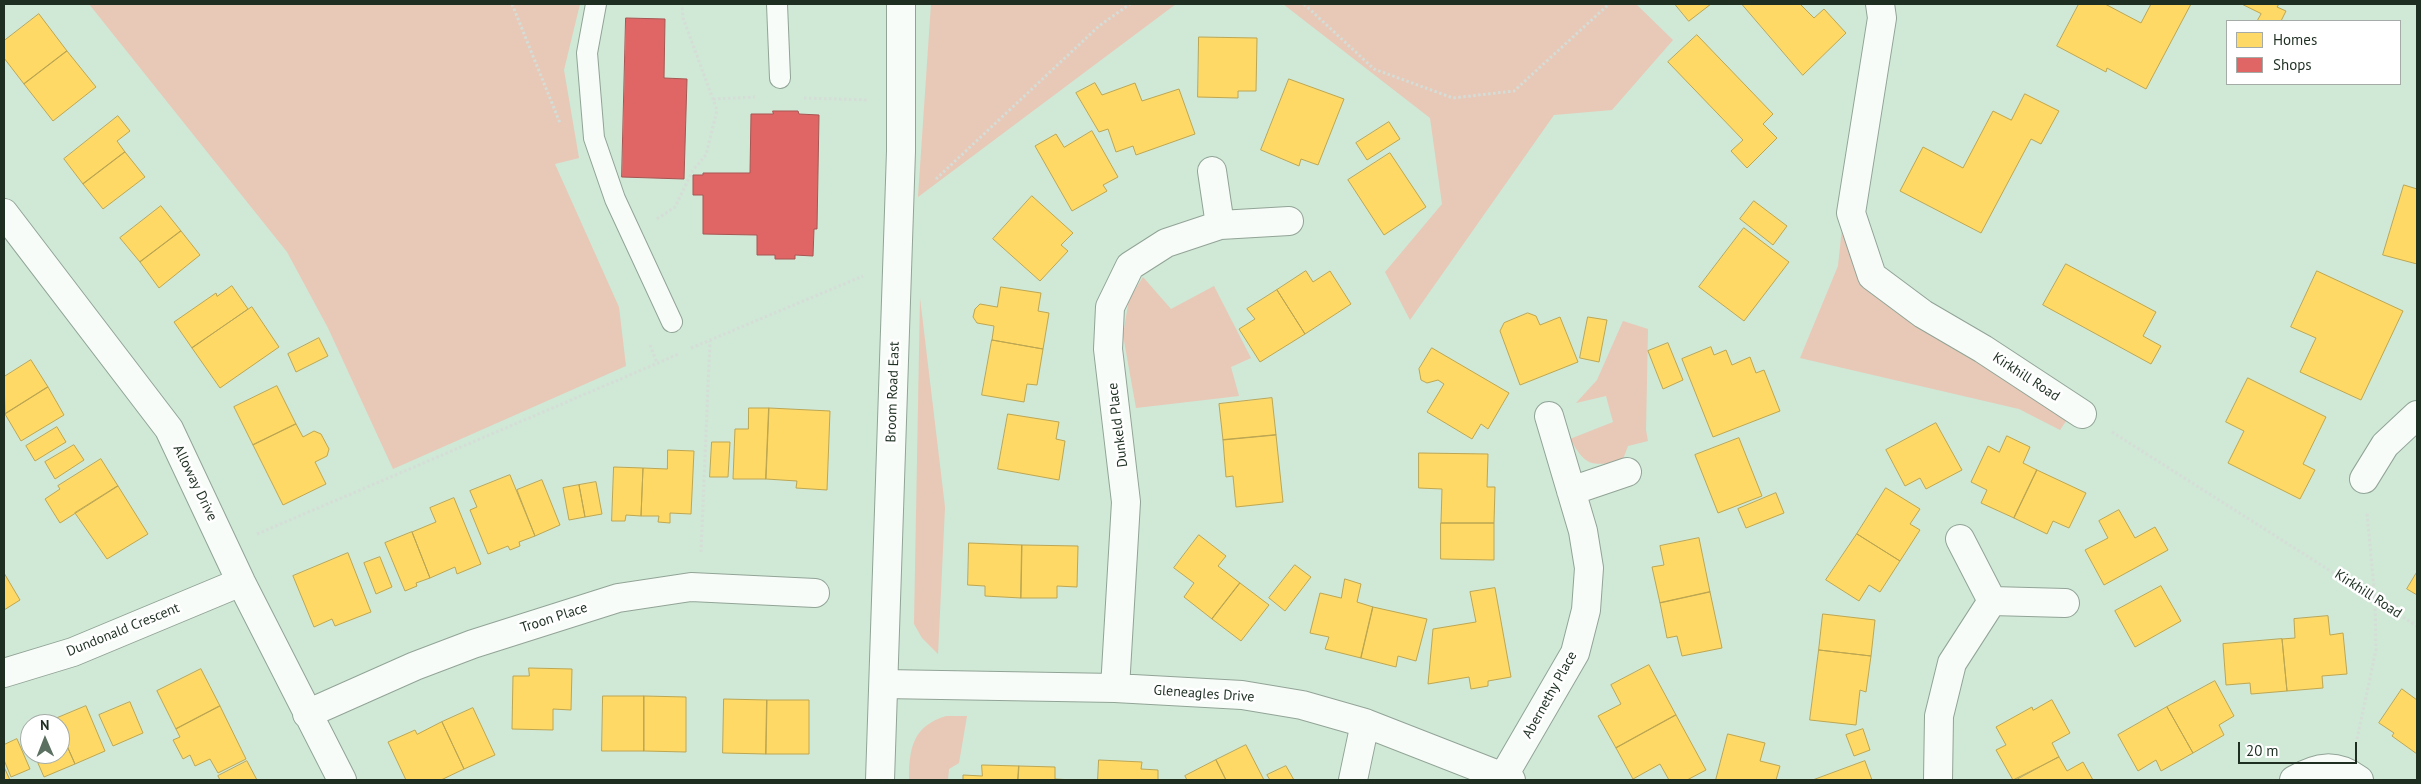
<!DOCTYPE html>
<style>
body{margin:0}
#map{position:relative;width:2421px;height:784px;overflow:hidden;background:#d0e8d6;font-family:"PT Sans",sans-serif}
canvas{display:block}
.frame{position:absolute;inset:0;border:5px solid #1e2f22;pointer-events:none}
.legend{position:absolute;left:2226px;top:20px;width:175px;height:65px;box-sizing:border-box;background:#fff;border:1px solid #a5aca7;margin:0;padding:6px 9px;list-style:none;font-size:15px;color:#1e2f22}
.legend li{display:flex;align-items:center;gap:10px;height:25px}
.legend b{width:25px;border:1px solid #a5aca7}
.north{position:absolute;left:20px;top:714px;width:50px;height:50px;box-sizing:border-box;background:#fff;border:1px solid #a5aca7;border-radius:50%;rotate:359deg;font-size:14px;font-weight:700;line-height:20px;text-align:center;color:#1e2f22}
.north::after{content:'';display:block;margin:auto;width:18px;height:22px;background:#5c7061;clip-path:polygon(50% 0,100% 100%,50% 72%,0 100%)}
.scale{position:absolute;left:2238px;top:742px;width:119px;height:22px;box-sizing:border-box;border:2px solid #1e2f22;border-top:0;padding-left:6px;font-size:15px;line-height:18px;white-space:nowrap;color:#1e2f22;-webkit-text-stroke:4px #fff;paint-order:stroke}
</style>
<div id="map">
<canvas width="2421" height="784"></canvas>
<div class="frame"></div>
<ul class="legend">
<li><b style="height:14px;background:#ffd966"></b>Homes</li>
<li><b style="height:14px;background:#e06666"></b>Shops</li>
</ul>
<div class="north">N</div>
<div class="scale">20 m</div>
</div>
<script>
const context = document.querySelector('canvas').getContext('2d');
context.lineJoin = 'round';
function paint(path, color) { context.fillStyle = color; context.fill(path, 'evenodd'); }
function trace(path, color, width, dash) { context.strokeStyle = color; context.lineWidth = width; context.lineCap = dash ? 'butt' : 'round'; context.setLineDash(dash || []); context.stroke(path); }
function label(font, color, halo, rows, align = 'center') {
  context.font = font + ' "PT Sans",sans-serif'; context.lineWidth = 5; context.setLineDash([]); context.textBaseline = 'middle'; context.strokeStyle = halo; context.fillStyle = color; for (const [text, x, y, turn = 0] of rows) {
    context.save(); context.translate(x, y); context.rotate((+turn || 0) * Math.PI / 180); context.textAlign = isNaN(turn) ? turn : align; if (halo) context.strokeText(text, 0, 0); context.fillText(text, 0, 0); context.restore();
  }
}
paint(new Path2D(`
 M89,4H580L564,70L579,158L555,164L619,307L626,366L393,469L328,328L287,252Z
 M931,4H1176L918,197Z
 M1283,4H1636L1673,40L1612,110L1554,115L1410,320L1385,272L1442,204L1430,118Z
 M1843,219L1862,281L1894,311L2071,414L2060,430L2019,409L1800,358L1838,266Z
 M1143,277L1171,309L1214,286L1251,358L1231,367L1239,396L1136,408L1123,335L1129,299Z
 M920,298L945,507L938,654L922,638L914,624Z
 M1623,321L1648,329L1646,430L1648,441L1628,446L1622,462C1591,465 1587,468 1570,439L1613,422L1606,396L1576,403L1597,380Z
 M946,716H967L959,763L949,769L948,780H909C909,748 913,726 946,716Z`), '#e8c8b7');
const homes = new Path2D(`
 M1675,4H1711L1689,21Z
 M1742,4H1800L1814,18L1824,9L1846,33L1803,75Z
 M2079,4H2105L2141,23L2151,4H2191L2146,89L2107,68L2106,72L2057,46Z
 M2242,4H2279L2277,7L2286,11L2281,21H2257L2261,14Z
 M39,14L67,51L24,84L4,58V41Z
 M1697,35L1773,114L1763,124L1777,138L1747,168L1731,151L1743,140L1668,62Z
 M1199,37L1257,38L1256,91H1238V98L1198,97Z
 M67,51L96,87L53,121L24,84Z
 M1289,79L1344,99L1318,165L1301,159L1299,166L1261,150Z
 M1095,83L1102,95L1135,83L1142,101L1179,89L1195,134L1136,155L1133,146L1116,152L1108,129L1099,132L1076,93Z
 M2025,94L2059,111L2041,144L2031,139L1981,233L1900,191L1923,147L1963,168L1993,111L2011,120Z
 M118,116L130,131L117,141L125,152L83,184L64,159Z
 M1389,122L1400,139L1367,160L1356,143Z
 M1092,131L1118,177L1103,185L1107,191L1072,211L1035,146L1056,134L1064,147Z
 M125,152L145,177L103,209L83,184Z
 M1390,153L1426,207L1384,235L1348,180Z
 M2404,185L2417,189V264L2383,255Z
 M1032,196L1073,233L1061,245L1068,251L1040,281L993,239Z
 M1754,201L1787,226L1773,245L1740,219Z
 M161,206L181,231L140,262L120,238Z
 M1744,228L1789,262L1744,321L1699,287Z
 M181,231L200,255L159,288L140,262Z
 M2066,264L2156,312L2143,336L2161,346L2151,364L2043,305Z
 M1306,271L1313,282L1330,271L1351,304L1305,334L1277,290Z
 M2317,271L2403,311L2361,400L2300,372L2316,338L2291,327Z
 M232,286L248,309L192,348L174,322L216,293L217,296Z
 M1001,287L1041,293L1038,311L1049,313L1043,349L992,340L994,326L977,323L973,317L975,309L980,304L997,307Z
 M1277,290L1305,334L1260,362L1239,329L1255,319L1247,309Z
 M252,307L279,347L220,388L192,348Z
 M1528,313L1536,316L1540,325L1560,317L1578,362L1520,385L1500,331L1504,323Z
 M1588,317L1607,320L1599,362L1580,358Z
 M319,338L328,356L296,372L288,354Z
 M992,340L1043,349L1037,385L1027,384L1024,402L982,395Z
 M1668,343L1683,380L1663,389L1648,351Z
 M1711,347L1714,355L1726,350L1732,365L1750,357L1756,373L1764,370L1780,411L1713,437L1682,359Z
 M1432,348L1509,393L1488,429L1481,424L1472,439L1427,412L1444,384L1438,380L1427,383L1421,380L1419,369Z
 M31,360L48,387L5,414L4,377Z
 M2248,378L2326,417L2303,464L2315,470L2300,499L2228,463L2244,431L2226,422Z
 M277,386L296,424L253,445L234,407Z
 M48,387L64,415L21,441L5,414Z
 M1272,398L1276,435L1223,440L1219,404Z
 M749,408H769L766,479H733L735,429H748Z
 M769,408L830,411L827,490L796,488L797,481L766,479Z
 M1008,414L1059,422L1056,439L1065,441L1059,480L998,469Z
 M1936,423L1962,470L1926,489L1920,478L1905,486L1886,450Z
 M296,424L303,437L314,431L321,434L329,449L327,456L315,462L326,484L283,505L253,445Z
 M57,427L66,442L35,461L26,446Z
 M1276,435L1283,502L1236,507L1233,476L1226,477L1223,440Z
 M2007,436L2030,447L2023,463L2037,470L2014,518L1981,503L1987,490L1971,482L1988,446L1999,452Z
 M1739,438L1762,496L1718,513L1695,455Z
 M712,442H730L728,477H710Z
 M74,445L84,460L55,479L45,462Z
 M668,450L694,451L691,514L670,513V523L658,522L659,516H641L643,468L667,469Z
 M1419,453L1488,454L1487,487H1495L1494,523H1441L1442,489L1419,488Z
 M101,459L118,486L60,523L45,499L60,489L58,486Z
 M614,467L643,468L641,516L626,515L625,521H612Z
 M2037,470L2086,493L2069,528L2053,521L2047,534L2014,518Z
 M510,475L535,536L519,542L520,546L510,550L508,546L488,554L470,510L477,507L470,491Z
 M542,480L560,525L535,536L517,490Z
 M596,482L602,514L585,517L579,485Z
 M579,485L585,517L569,520L563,488Z
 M118,486L148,534L107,559L75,513Z
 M1886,488L1920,509L1910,524L1920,530L1900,561L1857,534Z
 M1776,493L1784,513L1746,528L1738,509Z
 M454,498L481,564L457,574L455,567L430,578L412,532L436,522L430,508Z
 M2119,510L2135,538L2155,527L2168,550L2104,585L2085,550L2108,538L2099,521Z
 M1441,523H1494V560L1441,559Z
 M412,532L430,578L416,583L417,586L405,591L385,543Z
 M1857,534L1900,561L1880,592L1869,585L1859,601L1826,580Z
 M1199,535L1226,556L1218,566L1240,583L1212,619L1184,597L1194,583L1174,568Z
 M1699,538L1710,592L1660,603L1652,567L1664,565L1660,546Z
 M969,543L1022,545L1021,598L985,596V586L968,585Z
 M1022,545L1078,546L1077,587L1057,586V598H1021Z
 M348,553L371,612L335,626L332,619L314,627L293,576Z
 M380,557L392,587L376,594L364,563Z
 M1295,565L1311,577L1285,611L1269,598Z
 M2417,572V595L2407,589Z
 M4,573L20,600L4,610Z
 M1345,579L1361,584L1357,602L1373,607L1361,658L1325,649L1329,637L1310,633L1320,593L1341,598Z
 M1240,583L1269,605L1241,641L1212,619Z
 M2161,586L2181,621L2135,647L2115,611Z
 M1495,588L1511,677L1488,681V686L1471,689L1469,677L1428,684L1433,629L1476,622L1470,592Z
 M1710,592L1722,648L1682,656L1677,636L1667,638L1660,603Z
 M1373,607L1427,619L1416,661L1398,656L1396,667L1361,658Z
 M1823,614L1875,620L1871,656L1819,650Z
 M2328,616L2330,635L2343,633L2347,674L2322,676L2323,688L2287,691L2282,639L2295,638L2294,619Z
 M2282,639L2287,691L2251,694L2250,683L2226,685L2223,644Z
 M1819,650L1871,656L1866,692L1860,690L1856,725L1810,720Z
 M1649,665L1676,715L1616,748L1598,716L1621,704L1611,685Z
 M529,668L572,669L571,710L553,709V730L512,729L513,676H529Z
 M201,669L220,706L176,729L157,691Z
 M2215,681L2234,716L2219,725L2224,735L2193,753L2167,707Z
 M2402,689L2417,700V754L2392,736L2394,733L2379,723Z
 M603,696H644V751H602Z
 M644,696L686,697V752L644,751Z
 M724,699L767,700L766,754L723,753Z
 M767,700H809V754H766Z
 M2052,700L2070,733L2052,743L2059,757L2013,780L1996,750L2006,745L1996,727L2032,707L2033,710Z
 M130,702L143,733L113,746L99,715Z
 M86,706L105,751L75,764L60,730V724H57L55,719Z
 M220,706L246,759L218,773L210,759L195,766L190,755L183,759L173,740L180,737L176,729Z
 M2167,707L2193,753L2161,771L2156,760L2138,771L2118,735Z
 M473,708L495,755L464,769L442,722Z
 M1676,715L1706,770L1687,780H1669L1660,764L1633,779L1616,748Z
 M442,722L464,769L441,780H406L388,742L415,730L417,734Z
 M1863,729L1870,750L1854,756L1846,735Z
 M30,730V745L25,732Z
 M60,730L75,764L44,777L34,754H60Z
 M1728,734L1765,743L1760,761L1780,766L1776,780H1716Z
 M17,739L30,769L11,777L4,760V745Z
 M1246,745L1264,780H1226L1216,760Z
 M2059,757L2067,771L2083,762L2093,780H2016Z
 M1099,760L1142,762L1141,769L1158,770V780H1098Z
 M1216,760L1226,780H1187L1185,776Z
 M247,761L257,780H220L218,776Z
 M1865,761L1872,780H1813Z
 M982,765L1019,766L1018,780H963V775L982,776Z
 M1019,766L1055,767V779L1074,780H1018Z
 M1286,766L1294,780H1270L1267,775Z
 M4,767L10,780H4Z`);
paint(homes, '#ffd966');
trace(homes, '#bca652', 1);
const shops = new Path2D(`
 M626,18L665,19L664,78L687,79L684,179L622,177Z
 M773,111H798L799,114L819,115L817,229H814L813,256L795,255V259H775V255H757V235L703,234V195H693V175H703V173H750L751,114H773Z`);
paint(shops, '#e06666');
trace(shops, '#a65652', 1);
const lane = new Path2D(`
 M596,4L587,53L594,138L615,199L672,322
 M777,4L780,78`);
const street = new Path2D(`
 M1880,4L1882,18L1851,213L1872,276L1923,314L1983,349L2082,414
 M1212,171L1220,225
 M4,213L169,429L241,582L342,780
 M2364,479L2385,445L2417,415
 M1571,491L1627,472
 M1992,601L2065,603
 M4,673L73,652L241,582
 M884,684L1115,688L1242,695L1302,705L1365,723L1511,780
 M1115,688L1126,502L1108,349L1110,307L1130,266L1166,243L1220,225L1289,221
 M307,714L415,666L473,644L618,598L691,587L815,593
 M1503,777L1575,653L1586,610L1589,568L1583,531L1549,416
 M1353,780L1365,723
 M1938,780L1939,716L1952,663L1992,601L1960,539
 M2294,780C2318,766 2336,763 2359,780`);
const secondary = new Path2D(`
 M880,780L901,151V4`);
trace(lane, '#91a496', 22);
trace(street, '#91a496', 30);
trace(secondary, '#91a496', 30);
trace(new Path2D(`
 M512,4L560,123
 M1304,4L1374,69L1453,98L1514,91L1609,4
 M804,98L867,100
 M713,99L755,97
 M936,179L1099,26L1130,4
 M657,219L675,207L693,170L706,155L717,110L683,18L682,4
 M650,345L657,363
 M691,348L863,276
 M2112,432L2417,626
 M257,534L679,354
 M701,552L710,341
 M2357,739L2376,650L2375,598L2367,513`), '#d5ddd7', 3, [2.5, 2.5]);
trace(lane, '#f8fcf9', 20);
trace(street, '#f8fcf9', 28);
trace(secondary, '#f8fcf9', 28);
label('14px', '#1e2f22', '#fff', [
 ["Kirkhill Road",2026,377,33],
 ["Broom Road East",893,392,-88],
 ["Dunkeld Place",1118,425,-97],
 ["Alloway Drive",195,483,64],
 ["Kirkhill Road",2368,594,33],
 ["Troon Place",554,618,-18],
 ["Dundonald Crescent",123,630,-22],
 ["Gleneagles Drive",1204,694,4],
 ["Abernethy Place",1550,695,-61]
]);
</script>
